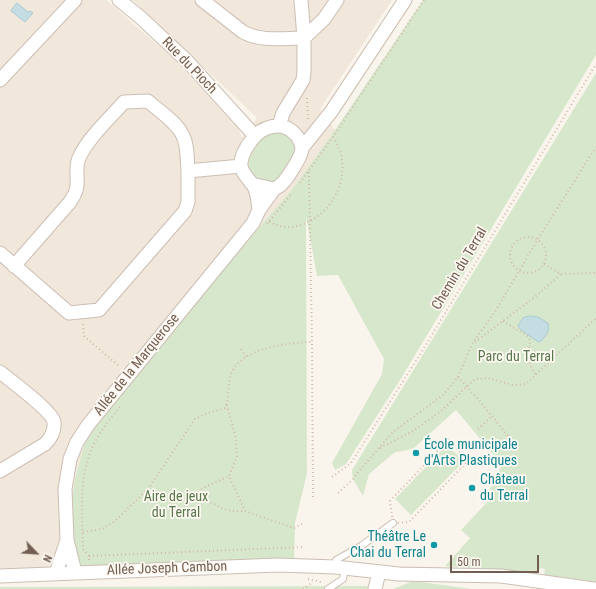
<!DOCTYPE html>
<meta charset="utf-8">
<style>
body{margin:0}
#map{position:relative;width:596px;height:589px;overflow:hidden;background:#faf5ec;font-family:"Roboto Condensed",sans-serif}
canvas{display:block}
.north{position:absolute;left:16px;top:533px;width:40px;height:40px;-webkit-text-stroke:3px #fdf9f2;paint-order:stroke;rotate:115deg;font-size:11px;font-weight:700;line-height:16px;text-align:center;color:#735e52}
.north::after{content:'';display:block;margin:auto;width:14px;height:18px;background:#735e52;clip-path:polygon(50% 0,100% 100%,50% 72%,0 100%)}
.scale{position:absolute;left:450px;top:555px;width:89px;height:18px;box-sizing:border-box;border:2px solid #735e52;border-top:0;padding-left:5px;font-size:12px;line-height:14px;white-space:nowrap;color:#735e52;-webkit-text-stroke:3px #fdf9f2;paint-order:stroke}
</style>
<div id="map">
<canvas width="596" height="589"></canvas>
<div class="north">N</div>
<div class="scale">50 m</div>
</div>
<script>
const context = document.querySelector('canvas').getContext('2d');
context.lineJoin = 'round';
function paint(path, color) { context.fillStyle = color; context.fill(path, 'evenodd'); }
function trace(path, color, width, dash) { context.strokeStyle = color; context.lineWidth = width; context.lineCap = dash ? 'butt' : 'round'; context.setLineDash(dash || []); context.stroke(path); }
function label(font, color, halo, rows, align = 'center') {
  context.font = font + ' "Roboto Condensed",sans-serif'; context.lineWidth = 3.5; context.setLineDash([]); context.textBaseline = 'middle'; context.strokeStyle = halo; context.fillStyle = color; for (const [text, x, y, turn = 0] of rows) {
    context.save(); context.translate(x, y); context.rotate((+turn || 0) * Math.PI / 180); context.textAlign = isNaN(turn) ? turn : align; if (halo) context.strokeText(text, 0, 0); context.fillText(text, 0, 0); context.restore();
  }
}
paint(new Path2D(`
 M0,0H106L177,62L239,130L242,138L257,118L133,0H392L320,109L335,130L294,187L194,304L86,439L75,476L70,513L80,572L0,576Z`), '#f1e7db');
paint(new Path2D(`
 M423,0H596V55L400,380L346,464L335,470L332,463L382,374L384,359L338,275L317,276L306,216L307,473L295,523L294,565L80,572L73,551L70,513L75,478L86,439L194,304L294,187L335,130Z
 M596,73V584L545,576L544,575L545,569L540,568L537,574L445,566L470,538L461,530L492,497L489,491L502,465L456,410L414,448L404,451L395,452L369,474L363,496L353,479L352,470Z
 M273,132L286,134L292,138L294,145L295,156C290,163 283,177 278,182C270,188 256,179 251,173C245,164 251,144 259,139C263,136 269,134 273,132Z
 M447,445L464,461L411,515L395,499Z
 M413,581L472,589H393Z
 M369,586V589H0V587Z`), '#d7e7cc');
const water = new Path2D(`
 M17,3L28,12L30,11L33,13L25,22L11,11Z
 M529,316L538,317L548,323C550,332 546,336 540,342L537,341L521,330L518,326L523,318Z`);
paint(water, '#c3dde2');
trace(water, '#aaccd3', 1);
const lane = new Path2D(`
 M335,567L336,560L361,546L393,523
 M328,589L343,579L345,568`);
const street = new Path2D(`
 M119,0L140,17L188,62L255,136
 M202,0L243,32C261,42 284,38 304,38L324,19L337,0
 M0,80L75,0
 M279,126L283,113L303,80L304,71V38L301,0
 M302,148L331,112L405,0
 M252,184L274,189C283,185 287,178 292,170C296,164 302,155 302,148C301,143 298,137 295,134C282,120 261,126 251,141C246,147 240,158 241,166C242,175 252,181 255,189C258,196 258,204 259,210
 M0,253L69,313L99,310L185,211L188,202V171L241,166
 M14,266L70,202C73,197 77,192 77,185C78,176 75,167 79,158C87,139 110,118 124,102L148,101C159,111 175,121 182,134C188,144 187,159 188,171
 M0,372C11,381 52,411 54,422C55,431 51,438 45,444L0,471
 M75,572L67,540L65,489L70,459L77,442L88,425L253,223L259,210L274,189
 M56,573L67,540
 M0,576L278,565L335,567L399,574L501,576L594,589
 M375,589L379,572`);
trace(lane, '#ccbeb3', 8);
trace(street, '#ccbeb3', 15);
trace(new Path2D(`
 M307,98L308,120
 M309,172L312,342L313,497
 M300,183L333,137L424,0
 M269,222C276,225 284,228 292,227C333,221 357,171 333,137
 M267,224L292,193
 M510 255a18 18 0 1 1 36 0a18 18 0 1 1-36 0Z
 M544,264L561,274L594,273L596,274
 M503,321L527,336L530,340L529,355L530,365L536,375
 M83,324L84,336L120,367
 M475,342L536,296L561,274
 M241,349L247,358
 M458,377L478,399L508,436
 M227,405L236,439L237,456L229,476L245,511
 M478,429L492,416
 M448,440L468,461L409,522L393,523L390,501Z
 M380,448L413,431L440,412L475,379L488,378L513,385L526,384L596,318
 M332,477L351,463L421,353L596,64
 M201,489L229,476
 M338,493L353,479L359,471L393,432L443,395L458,377L472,344L496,310L538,239L596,147
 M200,497L226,510L235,511H245L294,528L302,524
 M83,532L102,529L115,521L148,489L195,419L205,414L225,408C230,398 227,385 231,374C242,347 288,343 312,342
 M89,556L304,547
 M89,560V556L83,549C82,512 78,473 96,440C103,427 113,416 122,405
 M308,579L321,582
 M303,589L313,582`), '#d2baaa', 2, [1, 3]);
trace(lane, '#fff', 6);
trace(street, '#fff', 13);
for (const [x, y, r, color] of [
 [416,453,4,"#0f9aa8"],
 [472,488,4,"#0f9aa8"],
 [434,545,4,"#0f9aa8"]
]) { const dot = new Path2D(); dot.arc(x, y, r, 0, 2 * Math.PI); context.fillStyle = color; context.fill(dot); trace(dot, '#fdf9f2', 1.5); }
label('14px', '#735e52', '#fdf9f2', [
 ["Rue du Pioch",189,66,46],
 ["Chemin du Terral",460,269,-59],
 ["Allée de la Marquerose",137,365,-51],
 ["Allée Joseph Cambon",167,569,-2]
]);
label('14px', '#58774b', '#fdf9f2', [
 ["Parc du Terral",516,357],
 ["Aire de jeux",176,497],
 ["du Terral",176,513]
]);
label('14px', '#0d838f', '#fdf9f2', [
 ["École municipale",424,445],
 ["d'Arts Plastiques",424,461],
 ["Château",480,480],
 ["du Terral",480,496],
 ["Théâtre Le",426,537,"right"],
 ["Chai du Terral",426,553,"right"]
], 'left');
</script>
